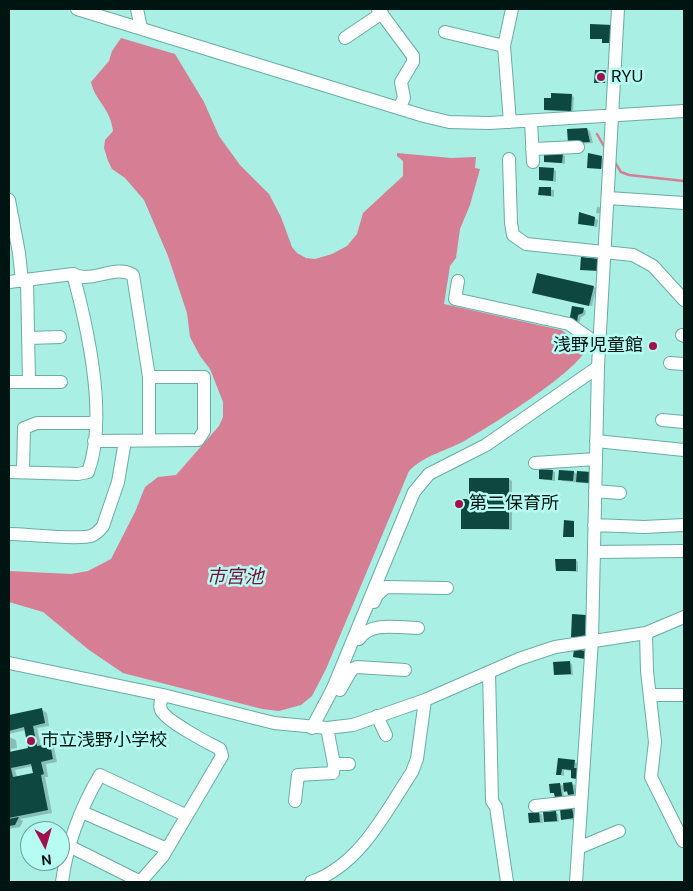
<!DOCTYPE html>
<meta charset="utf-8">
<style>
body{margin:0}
#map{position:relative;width:693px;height:891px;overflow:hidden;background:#a9efe4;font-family:"DM Sans",sans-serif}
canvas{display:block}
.frame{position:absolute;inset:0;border:10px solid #001411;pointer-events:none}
.north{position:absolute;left:20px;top:821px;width:50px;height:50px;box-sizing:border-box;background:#b6fcf2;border:1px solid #6d9f98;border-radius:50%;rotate:174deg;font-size:14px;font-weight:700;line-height:20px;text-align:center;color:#001411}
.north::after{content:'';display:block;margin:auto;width:18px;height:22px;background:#a30e4d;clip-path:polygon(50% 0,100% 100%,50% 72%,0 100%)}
</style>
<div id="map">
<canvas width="693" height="891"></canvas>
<div class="frame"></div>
<div class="north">N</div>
</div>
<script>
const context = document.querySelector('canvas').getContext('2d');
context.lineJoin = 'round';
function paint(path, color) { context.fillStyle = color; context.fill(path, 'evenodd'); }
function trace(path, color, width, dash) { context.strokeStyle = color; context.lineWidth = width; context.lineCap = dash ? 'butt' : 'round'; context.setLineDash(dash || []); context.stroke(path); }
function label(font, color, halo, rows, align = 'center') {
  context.font = font + ' "DM Sans","Noto Sans JP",sans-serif'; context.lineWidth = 5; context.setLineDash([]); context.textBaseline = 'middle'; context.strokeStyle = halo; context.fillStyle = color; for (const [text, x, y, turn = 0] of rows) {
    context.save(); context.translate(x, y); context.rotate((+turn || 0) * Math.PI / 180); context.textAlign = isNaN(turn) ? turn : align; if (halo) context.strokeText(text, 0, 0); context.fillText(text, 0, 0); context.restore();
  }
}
paint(new Path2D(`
 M121,38L175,54L204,102L219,136L240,165L269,194L281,217L292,247L297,253L306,258L315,259L332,254L347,246L357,234L363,213L403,176V161L397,156V153L451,158L476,157L475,168L480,169L470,205L460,229L456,258L450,266L444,304L561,330L582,344L585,351C572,375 492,425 466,440C447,451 424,455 409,471L326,669L312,696L301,705L279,711L262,709L123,673L89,650L43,612L9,602V571L71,574L88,571L111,559L135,512L145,487L158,477L176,475L219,426L223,417V402L210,369L200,356L190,337L187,313L168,256L144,200L125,178L112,169L108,161L104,148L105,140L113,131C110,107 95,101 91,82L109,61L112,51Z`), '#d67f94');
paint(new Path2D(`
 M571,95L574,97L573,112L545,110Z
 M587,129L590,131L593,143L572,144Z
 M562,154L565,156V164L545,161Z
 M601,157L604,159V169L588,167Z
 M553,169L556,171V182L540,179Z
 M540,188L554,190V197L540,194Z
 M597,207L605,208V214L596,213Z
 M581,214L590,215L598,220L597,227L580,224Z
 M593,287L596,288L592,306L534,293Z
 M583,309L586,311L585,315L581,317L579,324L571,322Z
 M552,471L555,472V481L540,479Z
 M560,471L574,472L594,484L562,481L560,479Z
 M509,479L512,481V530L462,528L470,500Z
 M576,560L578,562V572L557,570Z
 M569,662L572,664L573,675H556Z
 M42,710L47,713L49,726L37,728L41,747L49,745L54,748L57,762L46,764L48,777H45L52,813L20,819L23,821L20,827L9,829V737L16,740L17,748L11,749V753L30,749L26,730L9,734V716ZM33,766L34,774L17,777L15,770Z
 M559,760L577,763L580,780L572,778V771L564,770V776L557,774Z
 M560,784L565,787L572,784L575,785L576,795L572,796L563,790L564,798L551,792Z
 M572,809L575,811L576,820L562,819Z
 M555,812L558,814L559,822H546Z
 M539,813L542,815L543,823H530Z`), '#0003');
trace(new Path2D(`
 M597,134L605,148
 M614,161L621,172L629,175L684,181`), '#d67f94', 2.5);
paint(new Path2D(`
 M590,24L613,25V43H602V39H590Z
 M595,70H606L605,83H594Z
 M551,93L572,94L571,111L544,110V98H551Z
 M587,128L590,142L568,143L567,129Z
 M544,152L563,153L562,163L544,162Z
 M588,153L602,156L601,169L587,168Z
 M539,167L554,168L553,181L539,180Z
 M539,187H551V196L538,195Z
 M579,212L595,217L594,226L578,224Z
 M581,257L600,259L599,271L580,270Z
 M537,273L594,286L589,306L532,293Z
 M572,306L584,308L583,313L578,315L577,323L569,322Z
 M539,469L553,470L552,480L539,479Z
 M559,470L574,471L573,481L558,480Z
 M577,471L592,472L591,483L576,482Z
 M469,478H509V529H461V499H469Z
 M564,520L574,521V537H563Z
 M555,559H576V571H556Z
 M572,614L586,615L585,638L571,637Z
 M574,649L586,651L585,659L573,657Z
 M570,661L571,674L554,675L553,662Z
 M42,708L45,723L33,726L37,746L50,744L53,759L41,762L44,774L41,775L48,810L9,818V752L28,748L24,727L9,731V715ZM31,764L33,773L13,777L11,768Z
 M558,758L575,760L574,768H578L577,779L571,778V770L562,769L561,775H556Z
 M572,782L574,794L568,795L567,791L564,792L563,783Z
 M560,783L562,797L555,798L554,793H550L549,784Z
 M572,808L574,818L561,820L560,809Z
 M556,811L557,821L544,822L543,812Z
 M539,812L540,822L529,823L528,813Z
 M19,817L15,825L9,826V819Z`), '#0e4640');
const minor = new Path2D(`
 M77,9L424,116L449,122L489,123L684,111
 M137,9L141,28
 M378,9L413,56V62L401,82L404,98L399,108
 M445,32L504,46
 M345,38L382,13
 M531,121L533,162
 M510,122L504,46L512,9
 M532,149L578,147
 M509,159L511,223L513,235L526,244L633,255L653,266L684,300
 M608,198L684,203
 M9,200L19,253L22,281
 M73,274C91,284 115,264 133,275L149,377V440
 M27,280L29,382
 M458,281L455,299L569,324L589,338L599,349
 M9,282L73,274C88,329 108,418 88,472L78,474L9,472
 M682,335L684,336
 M29,338L60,337
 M670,363L684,364
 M9,382H61
 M662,420L684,422
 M94,441L198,440L204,431V377H149
 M596,441L684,450
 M535,463L596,459
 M23,472L24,428L37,423H95
 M595,491L620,493
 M594,525L644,527L684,525
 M9,534C26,534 77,540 91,536C96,534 100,530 103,526L118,482L125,441
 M594,552L684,551
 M374,602L377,595L386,587L447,588
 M646,633L647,671L655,742L651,777L683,841
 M353,639H359C371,621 398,628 418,628
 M9,663L163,695L274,723L327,728L353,725L425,700L519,659L555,647L646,633L684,617
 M489,672L492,801L496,807L507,882
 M340,690L352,669L357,667L405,670
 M650,695H684
 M377,716L386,735
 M312,728L333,688L414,492L429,474L486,445L598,367
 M334,764H349
 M295,801L298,775L333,773L334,764L327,728
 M535,806L581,801
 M82,812L167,849
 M69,846L141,882
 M578,848L619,831
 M62,882C67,844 81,807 100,775L185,815
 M140,882L163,856L222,756L220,749C208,743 166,721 161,710C159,705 161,700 163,695
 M311,882C360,865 385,813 412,772L417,759L425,700
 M576,882L592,640L598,367L618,9`);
trace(minor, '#69ada4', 14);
trace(minor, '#fff', 12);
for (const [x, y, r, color] of [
 [601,77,5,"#a30e4d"],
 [653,346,5,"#a30e4d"],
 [459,504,5,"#a30e4d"],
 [31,741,5,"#a30e4d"]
]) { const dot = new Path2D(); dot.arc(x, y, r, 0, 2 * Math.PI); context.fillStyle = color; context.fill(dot); trace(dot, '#b6fcf2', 2); }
label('18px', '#001411', '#b6fcf2', [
 ["RYU",611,77],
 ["浅野児童館",643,346,"right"],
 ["第二保育所",469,504],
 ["市立浅野小学校",41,741]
], 'left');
label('italic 19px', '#7a113a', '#b6fcf2', [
 ["市宮池",235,578]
]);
</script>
